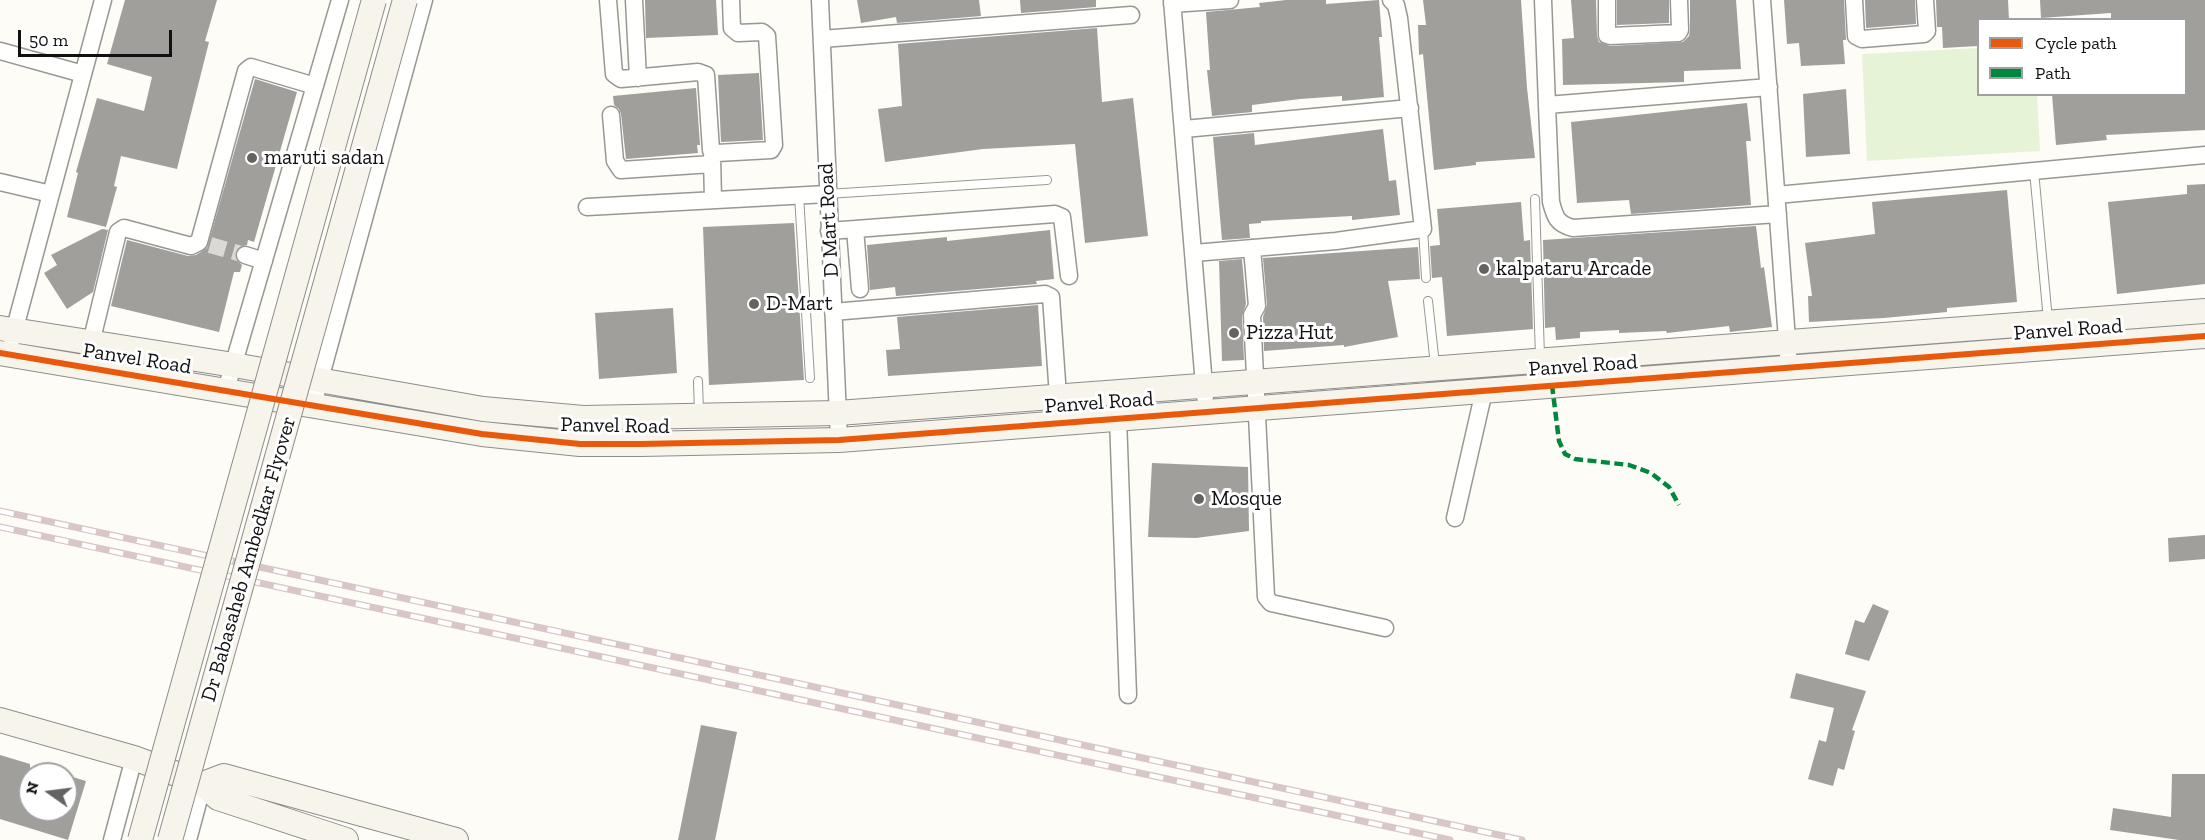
<!DOCTYPE html>
<style>
body{margin:0}
#map{position:relative;width:2205px;height:840px;overflow:hidden;background:#fdfcf7;font-family:"Zilla Slab",serif}
canvas{display:block}
.legend{position:absolute;left:1977px;top:18px;width:210px;height:78px;box-sizing:border-box;background:#fff;border:2px solid #a0a0a0;margin:0;padding:8px 10px;list-style:none;font-size:18px;color:#111}
.legend li{display:flex;align-items:center;gap:12px;height:30px}
.legend b{width:30px;border:2px solid #a0a0a0}
.north{position:absolute;left:18px;top:762px;width:60px;height:60px;box-sizing:border-box;background:#fff;border:2px solid #a0a0a0;border-radius:50%;rotate:284deg;font-size:16px;font-weight:700;line-height:24px;text-align:center;color:#111}
.north::after{content:'';display:block;margin:auto;width:21px;height:27px;background:#646362;clip-path:polygon(50% 0,100% 100%,50% 72%,0 100%)}
.scale{position:absolute;left:18px;top:30px;width:154px;height:27px;box-sizing:border-box;border:3px solid #111;border-top:0;padding-left:8px;font-size:18px;line-height:21px;white-space:nowrap;color:#111;-webkit-text-stroke:4px #fff;paint-order:stroke}
</style>
<div id="map">
<canvas width="2205" height="840"></canvas>
<ul class="legend">
<li><b style="height:8px;background:#e8590c"></b>Cycle path</li>
<li><b style="height:8px;background:#00873e"></b>Path</li>
</ul>
<div class="north">N</div>
<div class="scale">50 m</div>
</div>
<script>
const context = document.querySelector('canvas').getContext('2d');
context.lineJoin = 'round';
function paint(path, color) { context.fillStyle = color; context.fill(path, 'evenodd'); }
function trace(path, color, width, dash) { context.strokeStyle = color; context.lineWidth = width; context.lineCap = dash ? 'butt' : 'round'; context.setLineDash(dash || []); context.stroke(path); }
function label(font, color, halo, rows, align = 'center') {
  context.font = font + ' "Zilla Slab",serif'; context.lineWidth = 6; context.setLineDash([]); context.textBaseline = 'middle'; context.strokeStyle = halo; context.fillStyle = color; for (const [text, x, y, turn = 0] of rows) {
    context.save(); context.translate(x, y); context.rotate((+turn || 0) * Math.PI / 180); context.textAlign = isNaN(turn) ? turn : align; if (halo) context.strokeText(text, 0, 0); context.fillText(text, 0, 0); context.restore();
  }
}
paint(new Path2D(`
 M1978,48V94L2037,95L2040,151L1867,161L1862,54Z`), '#e7f3d7');
paint(new Path2D(`
 M125,0H217L205,41L209,42L177,169L121,156L114,186L117,187L106,227L67,217L78,173L76,172L97,98L144,111L152,77L107,64Z
 M645,0H716L718,35L646,38Z
 M857,0H979L981,16L897,23L896,17L861,23Z
 M1020,0H1096V7L1021,13Z
 M1286,0H1326V4L1379,0L1382,37H1379L1384,97L1342,101V96L1300,99L1252,105V112L1212,116L1207,70H1210L1206,12L1260,7L1259,3Z
 M1423,0H1521L1527,88L1535,158L1476,162V165L1434,170L1423,54L1419,55L1418,25H1426Z
 M1571,0H1596L1597,36L1599,42L1610,46L1683,42L1689,36L1690,30V0H1736L1741,69L1684,71V82L1563,85L1562,39L1574,38Z
 M1617,0H1669V23L1617,25Z
 M1784,0H1844L1846,40H1843L1845,64L1801,66L1799,43L1787,44Z
 M1865,0H1915L1916,24L1866,28Z
 M1936,0H2008L2009,20H1978V46L1943,48L1942,27H1937Z
 M2040,0H2205V130L2106,135L2107,140L2056,145L2052,94H2186V20H2111V13L2041,18Z
 M1097,28L1102,102L1133,98L1148,236L1085,243L1075,144L983,149L885,162L878,109L902,106L898,44Z
 M759,73L763,140L721,142L718,75Z
 M255,79L297,92L254,242L248,240L247,245L238,247L235,251V258L242,265L240,272H234L219,332L111,306L127,240L188,256L196,255L207,248Z
 M696,88L700,145H697L698,153L626,159L621,114L619,109L614,105L613,96Z
 M1846,89L1850,154L1806,157L1803,94Z
 M1747,103L1751,141H1746L1751,205L1631,214L1629,200L1577,203L1571,122Z
 M1383,129L1389,181L1396,180L1400,215L1352,220V216L1261,221V223L1249,224L1250,238L1222,240L1213,137L1254,133L1255,145Z
 M2205,184V284L2117,294L2108,202L2187,194V185Z
 M2007,190L2017,302L1947,308V312L1884,318L1809,322L1808,296H1812L1805,243L1875,234L1872,202Z
 M1521,202L1524,241L1530,240L1533,329L1447,336L1442,277L1432,278L1430,246L1440,245L1437,209Z
 M794,223L804,380L709,385L703,227Z
 M1756,226L1761,268L1764,267L1772,327L1730,332L1729,326L1667,333L1666,331L1619,333V330L1580,332V338L1556,340L1555,327L1545,328L1543,240Z
 M102,229L108,230L93,292L67,309L44,273L57,265L51,255Z
 M1050,230L1054,279L1036,281L1037,284L896,296L895,287L870,290L867,245L947,237V241Z
 M1418,247L1420,279L1388,281L1398,337L1344,347V345L1264,351L1263,317L1267,305L1263,258Z
 M1242,259L1246,304L1242,316L1244,360L1222,361L1219,261Z
 M1038,305L1042,366L888,376L886,350L900,349L897,317Z
 M673,308L677,373L599,379L595,313Z
 M1152,463L1248,467L1249,531L1196,538L1148,537Z
 M2205,535V559L2169,562L2168,538Z
 M1873,604L1889,611L1869,661L1845,654L1855,620L1864,623Z
 M1796,673L1866,691L1852,730L1855,731L1844,770L1838,768L1833,786L1808,779L1819,740L1826,742L1834,708L1790,698Z
 M701,725L737,732L715,840H678Z
 M0,755L30,764V810H66V775L86,781L68,840L0,819Z
 M2172,774H2205V840H2179L2110,830L2113,808L2171,817Z`), '#a19f9c');
trace(new Path2D(`
 M210,245L245,255`), '#dad9d4', 16, [16, 8]);
const lane = new Path2D(`
 M2034,171L2048,320
 M827,194L1047,180
 M799,195L810,378
 M1535,199L1540,357
 M1423,229L1426,278
 M1428,301L1435,365
 M698,381L699,413`);
const street = new Path2D(`
 M608,0L614,74L621,79L698,72L706,75L711,150L717,153L771,150L774,145L767,36L762,32L738,33L732,28L731,0
 M634,0L638,78
 M820,0L839,440
 M1172,0L1205,397
 M1543,0L1547,105L1769,87
 M1607,0V35L1610,36L1678,33L1680,30L1679,0
 M1762,0L1789,367
 M1854,0L1856,36L1862,39L1924,34L1927,31L1925,0
 M1172,4L1230,0
 M822,39L1131,15
 M0,51L83,74
 M1547,105L1551,202C1555,217 1557,224 1573,228L1778,214
 M611,115L615,161L621,170L712,164
 M1184,129L1410,108
 M712,156L713,200
 M0,182L51,194
 M1777,195L2205,155
 M587,207L827,194
 M855,229L860,289
 M829,231L1055,214L1062,217L1069,276
 M1252,248L1257,306L1252,315L1266,597L1271,603L1385,628
 M1194,253L1336,241L1423,229L1399,18L1396,5L1391,0
 M245,255L264,261
 M833,312L1045,294L1051,297L1058,396
 M12,339L103,0
 M91,343L118,232L124,228L191,246L199,242L246,71L251,67L315,86
 M226,390L340,0
 M313,405L424,0
 M1118,418L1128,695
 M1455,518L1484,391
 M112,840L134,758
 M188,840L203,784`);
const secondary = new Path2D(`
 M0,328L234,365L483,409L583,418L838,413L2205,311
 M0,353L482,434L580,444H641L839,440L2205,336
 M0,720L134,758L203,784L218,798L346,840
 M203,784L224,776L456,840`);
trace(lane, '#979795', 10);
trace(street, '#979795', 19);
trace(secondary, '#8e8d8b', 26);
trace(lane, '#fffffe', 8);
trace(street, '#fffffe', 16);
trace(secondary, '#f6f4eb', 24);
const rail = new Path2D(`
 M0,511L1522,840
 M0,527L1450,840`);
trace(rail, '#d9c6c7', 7);
trace(rail, '#fff', 4.5, [14]);
const secondaryBridge = new Path2D(`
 M140,840L374,0
 M170,840L405,0`);
trace(secondaryBridge, '#8e8d8b', 26, []);
trace(secondaryBridge, '#f6f4eb', 24);
trace(new Path2D(`
 M1552,385L1559,441L1565,454L1575,459L1629,465L1651,473L1669,487L1679,505`), '#00873e', 4.5, [9, 4.5]);
trace(new Path2D(`
 M0,353L482,434L580,444H641L839,440L2205,336`), '#e8590c', 6);
for (const [x, y, r, color] of [
 [252,158,6,"#646362"],
 [1484,269,6,"#646362"],
 [754,304,6,"#646362"],
 [1234,333,6,"#646362"],
 [1199,499,6,"#646362"]
]) { const dot = new Path2D(); dot.arc(x, y, r, 0, 2 * Math.PI); context.fillStyle = color; context.fill(dot); trace(dot, '#fff', 2); }
label('21px', '#111', '#fff', [
 ["maruti sadan",264,158],
 ["kalpataru Arcade",1496,269],
 ["D-Mart",766,304],
 ["Pizza Hut",1246,333],
 ["Mosque",1211,499]
], 'left');
label('21px', '#111', '#fff', [
 ["D Mart Road",829,220,-93],
 ["Panvel Road",2068,330,-4],
 ["Panvel Road",137,359,9],
 ["Panvel Road",1583,366,-4],
 ["Panvel Road",1099,403,-4],
 ["Panvel Road",615,426,1],
 ["Dr Babasaheb Ambedkar Flyover",249,559,-74]
]);
</script>
